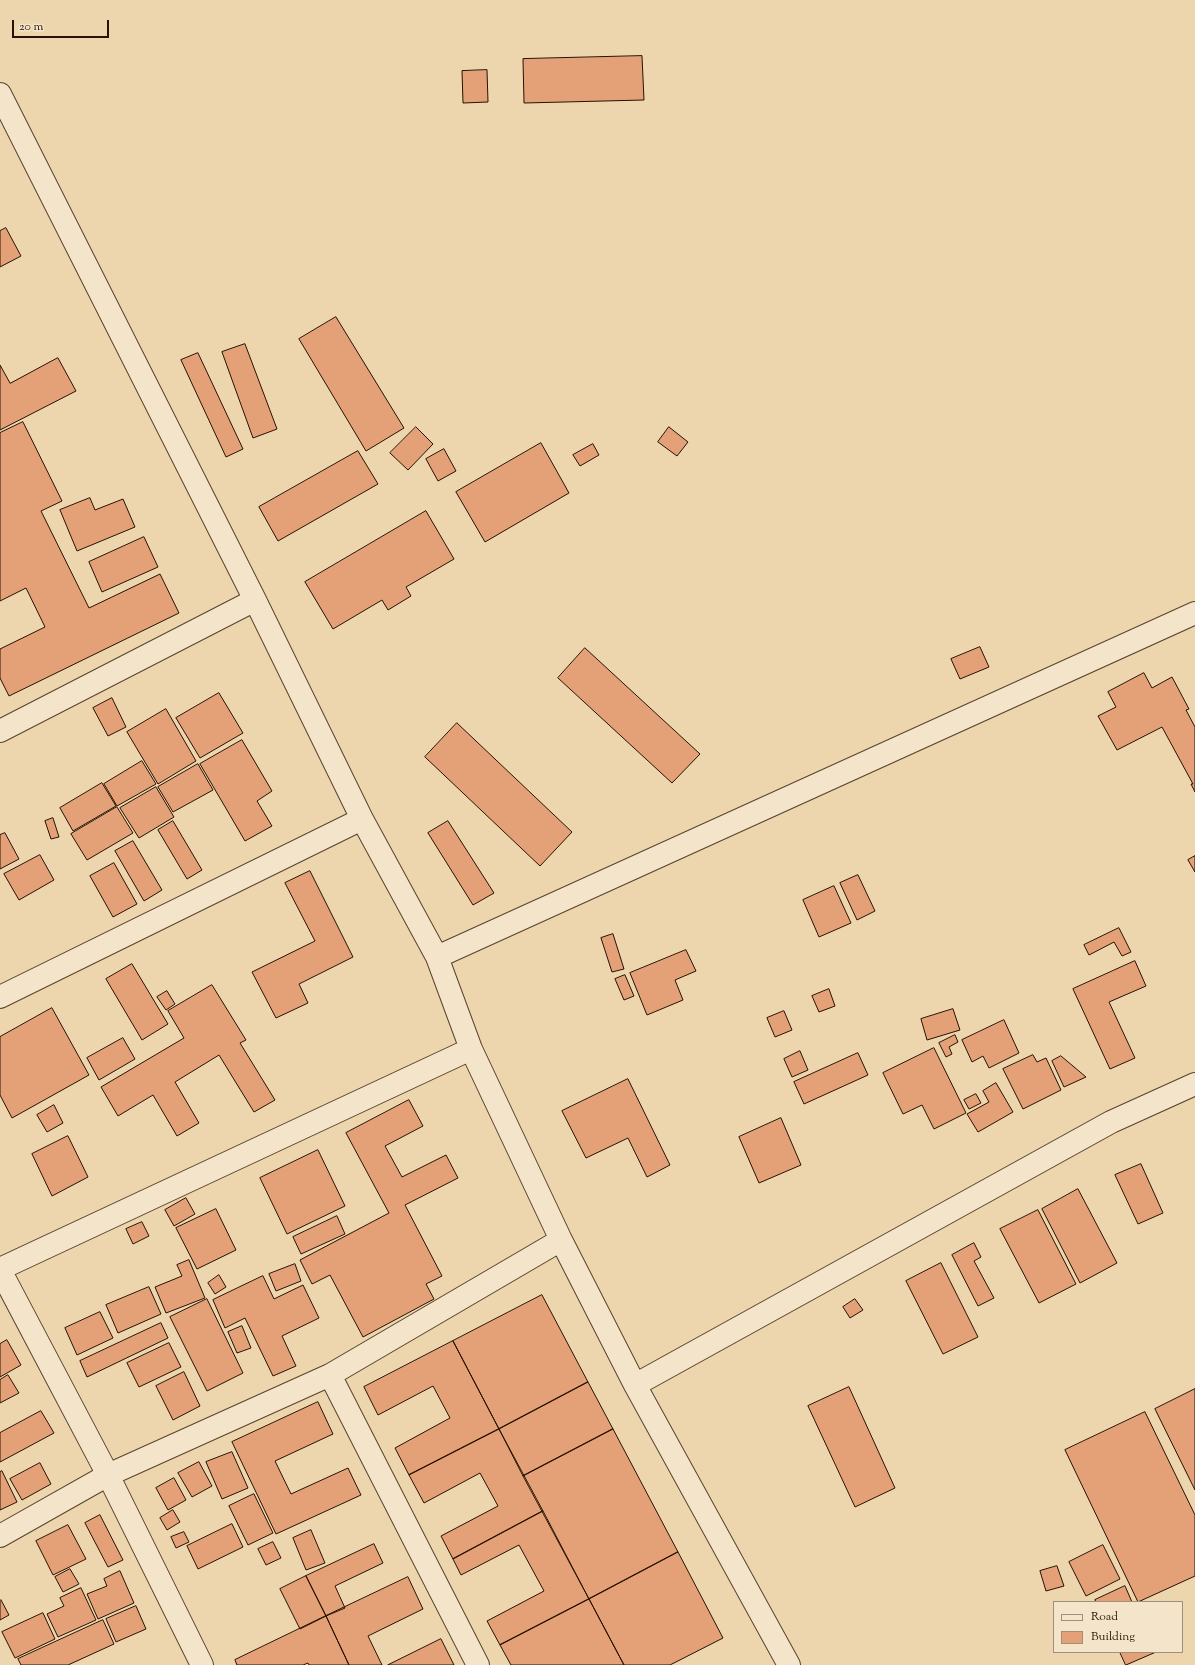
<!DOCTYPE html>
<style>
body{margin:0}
#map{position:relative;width:1195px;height:1665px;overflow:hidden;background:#edd5ae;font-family:"Sorts Mill Goudy",serif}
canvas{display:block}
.legend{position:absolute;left:1053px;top:1601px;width:130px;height:52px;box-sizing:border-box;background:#f3e4ca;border:1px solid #a19079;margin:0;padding:5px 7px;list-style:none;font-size:12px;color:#271200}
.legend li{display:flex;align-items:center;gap:8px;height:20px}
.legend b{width:20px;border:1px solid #a19079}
.scale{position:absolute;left:12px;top:20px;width:97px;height:18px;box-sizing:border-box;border:2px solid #271200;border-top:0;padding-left:5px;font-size:12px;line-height:14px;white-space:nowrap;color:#271200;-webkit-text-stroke:3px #f3e4ca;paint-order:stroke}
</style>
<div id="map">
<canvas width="1195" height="1665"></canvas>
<ul class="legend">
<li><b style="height:5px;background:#f3e4ca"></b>Road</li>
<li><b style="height:11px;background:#e4a178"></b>Building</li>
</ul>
<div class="scale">20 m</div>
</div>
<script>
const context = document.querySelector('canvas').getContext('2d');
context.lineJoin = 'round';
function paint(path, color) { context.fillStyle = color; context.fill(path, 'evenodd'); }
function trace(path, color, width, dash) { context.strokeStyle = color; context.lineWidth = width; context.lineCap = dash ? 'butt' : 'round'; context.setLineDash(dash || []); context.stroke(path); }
const building = new Path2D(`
 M642,56L644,100L524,103L523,59Z
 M487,70L488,102L463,103L462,71Z
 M6,228L21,256L0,267V231Z
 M336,317L404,428L366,451L299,339Z
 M245,344L277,429L253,438L222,352Z
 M198,353L243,449L226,457L181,360Z
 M58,358L76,391L0,430V365L10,383Z
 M23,422L62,501L41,511L89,608L160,574L179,613L9,696L0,678V649L45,627L26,588L0,601V433Z
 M416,427L433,444L408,470L390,453Z
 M669,427L688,442L677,456L658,442Z
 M541,443L569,493L485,542L456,492Z
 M593,444L599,455L580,466L573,455Z
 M444,449L456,471L438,481L426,459Z
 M358,451L378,484L278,541L259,507Z
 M90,498L95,510L123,499L135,527L77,551L60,510Z
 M426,511L454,559L406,587L411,596L388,610L382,600L333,629L305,582Z
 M144,537L158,567L102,592L89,562Z
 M980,647L989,667L960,679L951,659Z
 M585,648L700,754L672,783L558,678Z
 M1144,673L1152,688L1172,677L1189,709L1186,710L1195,727V792L1191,784H1193L1162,727L1117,750L1098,716L1116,707L1108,692Z
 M219,693L243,733L200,758L176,718Z
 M112,698L126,727L108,736L93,708Z
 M166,709L196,761L158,784L127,732Z
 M457,723L572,832L540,866L425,757Z
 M242,740L272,791L257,801L272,826L245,841L200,764Z
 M142,761L156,784L117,806L104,784Z
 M198,764L213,790L173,812L158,787Z
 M102,783L116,806L73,831L60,808Z
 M156,787L174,817L139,838L120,808Z
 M117,807L133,833L87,860L71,834Z
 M53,818L59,837L51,839L45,821Z
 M173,821L202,870L187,879L158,830Z
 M448,821L494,893L473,905L428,833Z
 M5,833L19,859L0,869V835Z
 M133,841L162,890L144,901L115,851Z
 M40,855L54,880L19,900L4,874Z
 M1195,856V872L1188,860Z
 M114,863L137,904L113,917L90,876Z
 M310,871L353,957L299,984L308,1003L276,1018L252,972L315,941L285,883Z
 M858,875L875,911L857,920L840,883Z
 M834,886L851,923L819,937L803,900Z
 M1119,928L1131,952L1122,956L1114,942L1089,955L1084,945Z
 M613,934L624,969L612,972L601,938Z
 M686,950L696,971L675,980L683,1000L647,1015L630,973Z
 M1135,961L1146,986L1109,1002L1135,1058L1110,1069L1073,989Z
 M132,964L168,1024L142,1040L106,979Z
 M625,975L634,996L624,1000L615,979Z
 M212,985L246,1040L240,1043L275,1100L254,1112L219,1055L175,1082L199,1123L177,1136L153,1095L118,1116L101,1087L184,1038L168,1011Z
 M829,989L835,1006L819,1012L812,996Z
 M167,991L175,1004L166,1010L157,997Z
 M52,1008L89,1075L12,1118L0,1095V1037Z
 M953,1009L960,1030L927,1040L921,1019Z
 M784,1011L792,1030L775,1037L767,1018Z
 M1004,1020L1019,1053L989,1068L983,1056L972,1062L962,1040Z
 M955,1035L958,1042L949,1047L952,1054L946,1057L939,1043Z
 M123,1038L135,1059L99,1080L87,1058Z
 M934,1048L966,1113L934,1129L922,1105L903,1114L883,1073Z
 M800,1051L808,1070L792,1077L784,1059Z
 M858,1053L868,1075L804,1104L794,1082Z
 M1033,1055L1037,1062L1046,1058L1061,1090L1023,1109L1003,1069Z
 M1061,1056L1086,1077L1064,1087L1052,1061Z
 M628,1079L670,1165L647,1177L628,1138L586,1158L562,1111Z
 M996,1083L1013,1112L978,1132L967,1114L989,1102L983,1091Z
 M976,1094L981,1103L969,1109L964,1100Z
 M409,1100L423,1126L385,1146L402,1177L446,1155L458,1178L405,1205L442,1276L426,1284L434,1299L363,1337L330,1275L312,1284L300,1260L389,1213L346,1133Z
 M54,1105L63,1123L47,1132L37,1115Z
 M781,1118L801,1165L759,1183L739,1137Z
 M68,1136L88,1177L52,1196L32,1154Z
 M318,1150L345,1206L287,1234L260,1178Z
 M1141,1164L1163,1213L1138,1224L1115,1175Z
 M1078,1189L1117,1263L1080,1283L1042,1209Z
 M186,1198L195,1214L174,1226L165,1210Z
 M216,1209L236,1250L197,1269L176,1228Z
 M1038,1210L1076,1284L1039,1303L1000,1229Z
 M337,1216L345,1234L301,1254L293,1237Z
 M142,1222L149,1236L133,1244L126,1229Z
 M974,1243L981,1257L974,1261L994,1298L978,1306L952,1255Z
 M189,1260L205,1298L166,1313L155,1287L182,1276L177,1265Z
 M941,1263L978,1337L943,1354L906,1281Z
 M295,1264L301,1281L276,1291L269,1274Z
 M219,1275L226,1287L215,1294L208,1283Z
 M263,1276L274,1299L303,1285L319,1318L282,1336L296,1366L273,1376L245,1318L225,1328L213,1300Z
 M149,1287L161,1314L118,1333L106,1305Z
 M542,1295L588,1382L499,1429L453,1341Z
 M207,1299L243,1373L207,1391L170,1317Z
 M855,1299L863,1310L850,1318L843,1307Z
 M100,1312L113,1338L77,1355L65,1328Z
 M161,1323L168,1338L87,1377L80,1361Z
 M242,1326L251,1348L237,1353L228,1332Z
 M7,1340L21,1365L0,1377V1344Z
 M453,1341L499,1429L409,1475L395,1448L450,1418L433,1386L378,1415L364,1387Z
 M169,1343L181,1367L139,1387L127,1363Z
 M184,1372L200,1406L173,1420L156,1386Z
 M8,1375L19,1393L0,1403V1380Z
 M588,1382L613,1429L523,1476L499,1429Z
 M849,1387L895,1488L855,1507L808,1406Z
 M1195,1389V1490L1155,1409Z
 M318,1402L333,1434L275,1461L291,1494L348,1468L361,1495L276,1534L232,1442Z
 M41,1411L54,1433L0,1462V1433Z
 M1145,1412L1195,1515V1576L1138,1602L1065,1450Z
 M499,1429L543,1511L453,1559L441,1536L498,1506L480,1473L424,1503L409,1475Z
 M613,1429L678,1552L589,1599L523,1476Z
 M232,1452L248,1488L222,1499L206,1462Z
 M199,1462L212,1486L192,1497L178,1473Z
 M40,1463L51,1484L22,1500L10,1479Z
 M2,1471L17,1502L0,1510V1472Z
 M174,1478L186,1500L168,1510L156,1488Z
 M254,1494L273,1533L248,1545L229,1506Z
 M173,1510L180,1522L167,1530L160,1518Z
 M543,1511L589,1599L500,1645L487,1621L544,1591L519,1545L461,1575L453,1559Z
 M100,1515L123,1560L108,1567L85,1523Z
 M232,1524L243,1547L198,1569L187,1546Z
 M68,1525L86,1559L53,1575L36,1541Z
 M311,1530L325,1563L306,1570L293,1538Z
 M184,1532L189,1542L176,1548L171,1537Z
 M273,1542L281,1558L266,1565L258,1549Z
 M374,1544L383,1563L335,1586L345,1608L326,1616L306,1576Z
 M1103,1545L1120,1579L1086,1596L1069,1562Z
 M678,1552L723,1638L670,1665H624L589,1599Z
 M1057,1566L1064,1586L1046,1591L1040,1571Z
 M70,1569L79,1584L63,1592L55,1577Z
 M120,1571L134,1603L98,1619L87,1594L107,1586L104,1579Z
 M306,1576L326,1616L300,1629L280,1589Z
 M408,1577L423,1609L368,1636L382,1665H349L326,1616Z
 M1125,1586L1132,1602H1096L1095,1600Z
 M81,1588L96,1620L58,1637L47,1614L64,1606L60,1598Z
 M589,1599L624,1665H511L500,1645Z
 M1,1600L9,1615L0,1620V1601Z
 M136,1606L146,1629L116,1642L106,1619Z
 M43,1613L55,1639L15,1658L2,1632Z
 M326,1616L349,1665H309L308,1663L303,1665H237L235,1660Z
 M103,1620L114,1644L68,1665H21L18,1659Z
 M441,1639L454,1665H388Z
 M1120,1652H1156L1126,1665Z`);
paint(building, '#e4a178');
trace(building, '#271200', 1);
const minor = new Path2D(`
 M0,94L255,600L362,819L437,957L471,1049L561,1240L635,1385L789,1665
 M0,731L255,600
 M437,957L1195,613
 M0,997L362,819
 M0,1269L471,1049
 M0,1270L108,1475L202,1665
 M330,1375L478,1665
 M635,1385L1111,1122L1195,1084
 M0,1536L108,1475L330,1375L561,1240`);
trace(minor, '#58432c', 24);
trace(minor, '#f3e4ca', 22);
</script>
